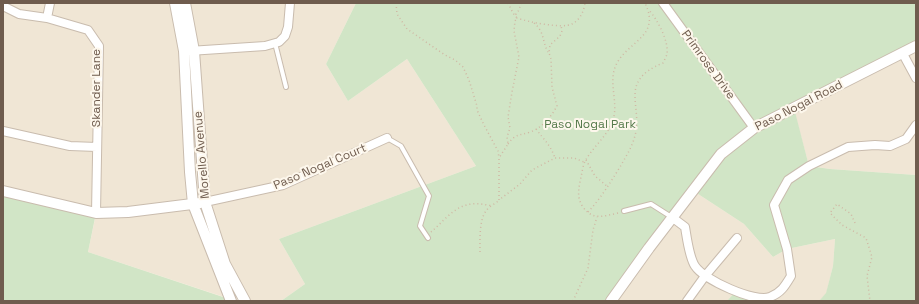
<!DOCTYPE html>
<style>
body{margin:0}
#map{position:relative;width:919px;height:304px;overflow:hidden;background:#f9f3e6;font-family:"Space Grotesk",sans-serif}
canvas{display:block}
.frame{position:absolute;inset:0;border:4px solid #6f5c4e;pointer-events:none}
</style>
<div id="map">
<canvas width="919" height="304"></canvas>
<div class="frame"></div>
</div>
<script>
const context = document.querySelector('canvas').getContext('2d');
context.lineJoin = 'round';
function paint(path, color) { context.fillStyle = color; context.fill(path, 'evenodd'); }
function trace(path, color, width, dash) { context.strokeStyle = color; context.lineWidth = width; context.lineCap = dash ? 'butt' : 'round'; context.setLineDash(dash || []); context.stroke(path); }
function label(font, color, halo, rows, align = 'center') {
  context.font = font + ' "Space Grotesk",sans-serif'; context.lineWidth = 4; context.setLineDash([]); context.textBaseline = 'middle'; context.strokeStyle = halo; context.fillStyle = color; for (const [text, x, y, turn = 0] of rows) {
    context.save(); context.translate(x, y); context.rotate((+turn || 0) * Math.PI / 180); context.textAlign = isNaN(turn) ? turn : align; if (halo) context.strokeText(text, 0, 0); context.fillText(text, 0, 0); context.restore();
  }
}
paint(new Path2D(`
 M3,3H175L193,204L230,299L88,252L96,214L3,191Z
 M185,3H356L326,64L348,101L407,59L476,166L279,239L305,284L281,301H245L205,202Z
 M916,46V175L830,169L809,166L793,107Z
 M692,190L744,224L773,257L787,249L835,239L833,266L826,294L819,301H772L769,298L735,292L727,301H611Z`), '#f0e6d5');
paint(new Path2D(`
 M356,3H916V46L794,108L809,166L830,169L916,175V301H819L826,293L833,266L835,239L787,249L773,257L744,224L692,190L611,301H281L305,284L279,239L476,166L407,59L348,101L326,64Z
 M3,191L96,213L88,252L229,299L231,301H3Z
 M735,292L769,298L772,301H727Z`), '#d1e5c6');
const service = new Path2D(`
 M275,43L286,87
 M387,138L401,146L429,196L420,226L428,238
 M624,211L651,204L673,218`);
const minor = new Path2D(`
 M663,3L754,128
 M3,6L19,14L47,18L88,30L99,46L96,213
 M47,18L50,3
 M189,51L265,46L279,42L285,36L288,27L290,3
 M903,54L916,78
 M3,131L70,146L97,147
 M205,202L283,185L387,138
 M673,218L685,227C687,238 689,257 695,266C704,280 755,303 770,297C781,293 785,286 791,276L787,249L774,205L788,180L809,166L848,147L875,145L890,146L906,139L916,125
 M687,301L705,276L737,238`);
const tertiary = new Path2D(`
 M175,3L184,51L190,172L193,204L231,301
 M185,3L194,51L205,202L225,264L245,301
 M3,191L96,213L128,212L200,203
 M611,301L649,248L721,154L754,128L916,46`);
trace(service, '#c9bcae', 6);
trace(minor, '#c9bcae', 10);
trace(tertiary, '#c9bcae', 12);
trace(new Path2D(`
 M396,3L397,14L407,29L445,55L455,60L463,67L469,80L477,106V110L484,125L498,151L499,158
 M508,3L513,13L517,18L515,21L514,31L519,57L512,92L508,117L510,128L507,137L508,144L499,158V200L520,184L532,170L555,158H574L584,162
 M521,3L519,10L516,14L517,18C528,22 563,29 572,24C580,20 584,11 585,3
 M534,23C545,32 542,42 548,52
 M536,129C544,140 550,144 555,158
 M508,144C516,133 519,136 530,132C542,128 551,117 557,106L552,87L551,59L549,53L550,45L560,36L562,31L561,25
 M586,160L595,176L608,187
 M588,212C601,198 610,183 620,167C625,158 631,149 634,139C645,107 616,82 663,63C664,61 666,57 667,54C669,41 657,19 649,10
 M618,213C604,216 593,221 583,207C575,196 580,184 582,172C583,167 584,162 587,158C595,145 608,135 613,120C619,102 607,81 617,63C629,41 661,36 645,3
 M855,223L851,214L837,204L830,213L842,225L866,238L872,257L867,276L870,301
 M431,232C443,222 455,205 472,204C479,203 486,205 493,206
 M480,252C480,241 479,220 486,211C488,207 495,204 498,201
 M573,301L588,268L593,230L597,217`), '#d0b8a4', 1.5, [1, 3]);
trace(service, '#fff', 4);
trace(minor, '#fff', 8);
trace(tertiary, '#fff', 10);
label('12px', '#6f5c4e', '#fdf7ec', [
 ["Primrose Drive",708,65,54],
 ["Skander Lane",97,88,-90],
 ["Paso Nogal Road",799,106,-27],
 ["Morello Avenue",202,155,-95],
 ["Paso Nogal Court",320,167,-23]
]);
label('12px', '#557a4b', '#fdf7ec', [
 ["Paso Nogal Park",590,125]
]);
</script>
